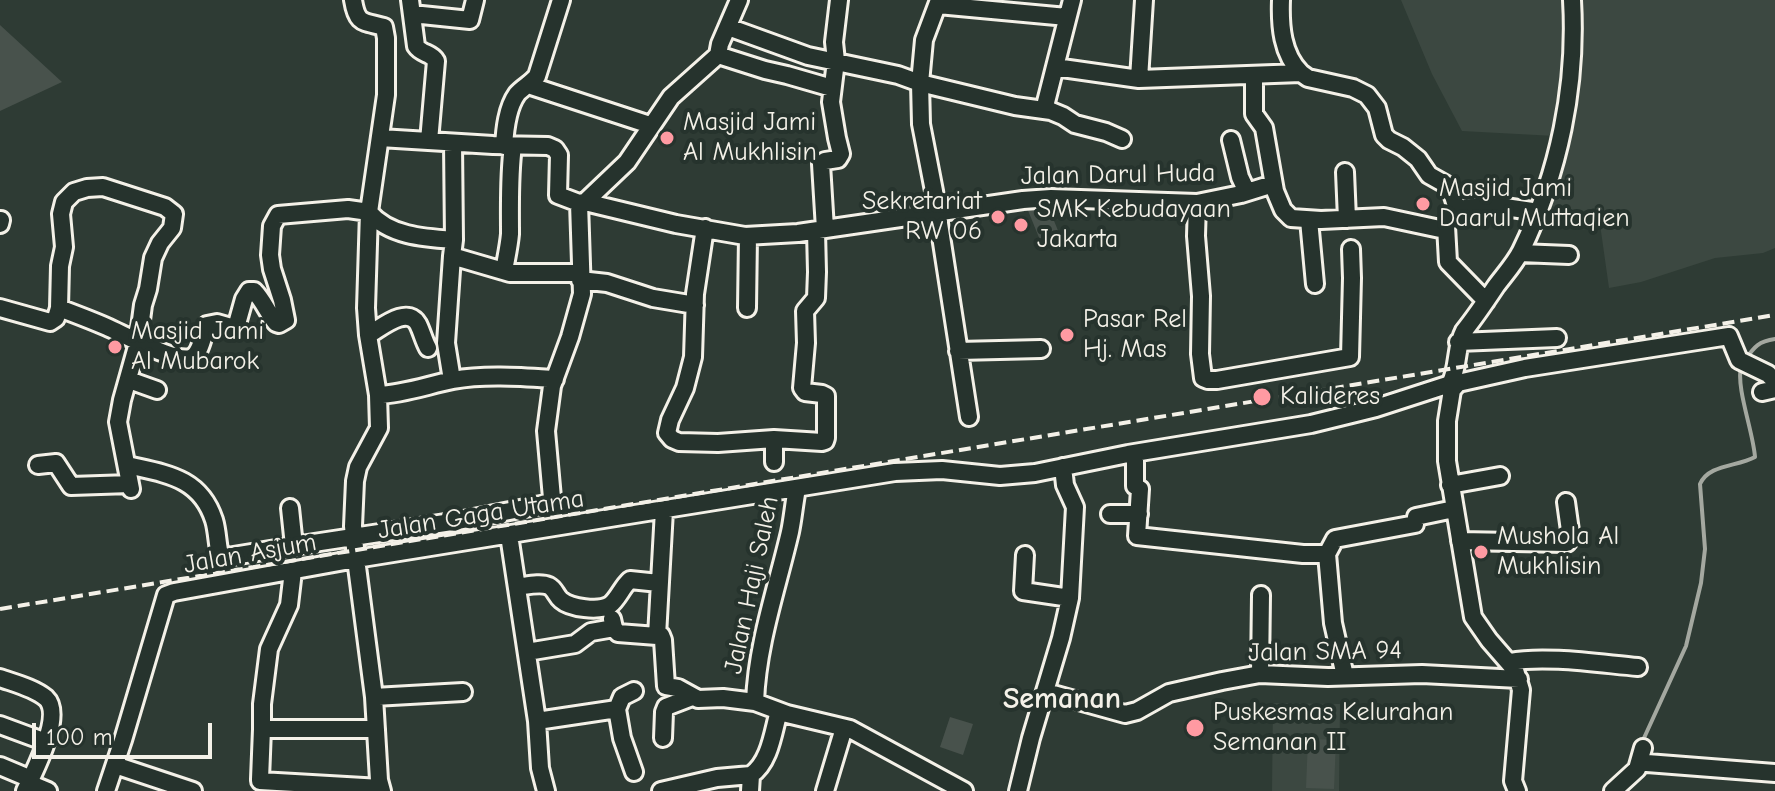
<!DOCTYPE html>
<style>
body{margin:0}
#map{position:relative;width:1775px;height:791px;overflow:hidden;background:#2e3b34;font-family:"Comic Neue",sans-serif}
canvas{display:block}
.scale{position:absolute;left:32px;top:723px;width:180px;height:36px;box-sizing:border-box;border:4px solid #f4f1e8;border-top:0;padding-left:10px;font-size:24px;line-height:28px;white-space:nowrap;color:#f4f1e8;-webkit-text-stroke:6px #26332d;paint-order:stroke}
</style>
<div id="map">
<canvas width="1775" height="791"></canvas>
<div class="scale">100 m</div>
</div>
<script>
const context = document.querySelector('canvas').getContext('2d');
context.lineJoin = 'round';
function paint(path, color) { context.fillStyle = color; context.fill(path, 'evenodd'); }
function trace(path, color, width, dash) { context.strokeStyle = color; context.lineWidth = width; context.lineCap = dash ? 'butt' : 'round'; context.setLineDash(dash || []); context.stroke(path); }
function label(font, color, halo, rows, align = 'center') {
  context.font = font + ' "Comic Neue",sans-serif'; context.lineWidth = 8; context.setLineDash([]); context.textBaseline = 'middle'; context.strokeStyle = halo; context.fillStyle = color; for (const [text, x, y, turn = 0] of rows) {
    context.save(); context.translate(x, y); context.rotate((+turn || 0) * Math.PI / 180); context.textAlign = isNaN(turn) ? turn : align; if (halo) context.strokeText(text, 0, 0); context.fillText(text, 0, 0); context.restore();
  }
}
paint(new Path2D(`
 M1401,0H1775V248L1763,253L1715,258L1641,282L1609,288L1599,217L1542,204L1555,136L1462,131L1432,74Z
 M1273,703L1340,704L1339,791H1272Z`), '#3c4841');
paint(new Path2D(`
 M0,25L62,82L0,111Z
 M1046,201L1061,238L1042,245L1027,208Z
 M950,717L973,724L963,755L940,747Z
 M1308,739L1336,740L1334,789L1306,788Z`), '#48524c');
trace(new Path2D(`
 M1745,360C1754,347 1759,341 1775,339
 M1644,738L1686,646L1701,583L1705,549L1700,484C1709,464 1737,467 1755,457C1753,431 1736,388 1741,367`), '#a4a8a0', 4);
const minor = new Path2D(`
 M410,0L416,46C421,54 432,53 436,61L429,141
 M939,0L924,40L920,83L921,124L934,191L969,417
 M1281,0C1280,26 1282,54 1301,73
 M938,5L1067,17
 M412,14L470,20L475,0
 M728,27L808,56L898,75L920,83L1015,106L1051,111L1063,116L1075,124L1106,132L1122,139
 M718,55L765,70L787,75L832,88
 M1055,67L1139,79L1301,73L1308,78L1353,88L1367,95L1377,108L1384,135L1389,140L1403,147L1418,159L1429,175L1445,184L1453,196L1457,209
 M1254,75V114L1264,128L1275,191L1283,210L1291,218L1321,220L1384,217L1440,229L1446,226L1457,209
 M1139,79L1144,0
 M528,85L650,125
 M1044,110L1072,0
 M380,138L493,145L548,146L555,149L559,155L558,195L579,203
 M1231,140L1240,177L1247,192
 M453,143L454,240
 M504,146C505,129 507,108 517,94C523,87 532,83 537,76L561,0
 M1345,172L1347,219
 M585,202L676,224L745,236L798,233L1023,200L1051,198L1197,203L1241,194L1273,184
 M1197,203L1196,236L1201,296L1200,354L1203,378L1208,380H1217L1350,357L1352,278L1351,249
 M1457,209L1491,205L1539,212
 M1309,220L1315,284
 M0,224L1,220
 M1446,226L1448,262L1486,301
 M705,228L695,294L693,357L685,388L670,420L667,433L672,439L679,442L718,443L774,439V462
 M825,229L821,164L825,161L838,159L841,154L837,138L831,102L836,61L834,42L839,0
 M1520,253L1569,255
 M504,271C506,259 509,246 510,234C510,204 509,175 513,146
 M580,280L607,283L653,298L695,305
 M0,308L50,322L56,318L59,308L60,266L64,247L61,214L64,202L74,192L87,188L103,187L165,207L174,214L172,228L160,243L153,258L148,289L143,305L138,343L122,400L118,422L131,489
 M59,308C75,314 91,320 107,327C123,334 174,362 190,358C201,355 203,334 207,325L217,323L231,327L237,324L244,299L249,291H254C263,300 268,313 276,323L279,324L286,320L282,300L272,269L270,255L272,226L278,215L348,209L369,212C389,236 424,238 454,240L452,256L510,273H580
 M747,308L748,236
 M368,335C381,328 407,305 418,324C422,332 424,341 428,348
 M1458,342L1557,338
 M958,351L1041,349
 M129,380L157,390
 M452,380L446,343L452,256
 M1450,384L1452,390L1447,421V461L1473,617L1489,640L1515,670L1521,690L1513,781L1517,791
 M1452,390L1458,383L1525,368L1729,336L1739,360L1768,374L1775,381
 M1762,392L1775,389
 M378,395C404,394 428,385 453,380C484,374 523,377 555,379
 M774,439L822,442L825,441L826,438V396L822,394L805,392L802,388L806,343L805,311L816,298L817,272L816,231
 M1135,453V486L1140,489L1137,536L1303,554H1327L1335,539L1415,524L1416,517L1454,509
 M38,465L56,463L71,486L130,484
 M127,465C166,474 200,477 214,520C218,533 217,547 221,558L294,546
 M1450,485L1500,476
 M797,489C794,503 793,518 790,532C777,588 757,644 755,702L787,714L850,729L964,791
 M290,508L294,546L458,521L551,503L552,498L546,431L552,386L570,337L582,294L579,203L585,202L627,162L671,97L718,55L720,44L739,0
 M664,510L657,636L661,635L663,640L666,686L678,688L698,699L723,698L755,702
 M1110,514H1139
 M509,535L537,721L540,768L546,791
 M1460,541L1567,543L1571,538L1566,502
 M1327,554L1333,623L1345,676
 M1025,555L1023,591L1070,598
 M517,587C526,586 540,582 549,586C555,589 556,596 561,600C570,608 599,612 610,605C618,599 622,587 630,580L659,583
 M612,619L614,628L618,633L657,636
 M527,652L575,644L591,632L614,628
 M1510,662C1545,655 1602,664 1638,667
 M1260,674L1261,595
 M0,678C14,683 34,688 46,698C64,715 34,772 25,791
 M1046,692L1125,714L1137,711L1169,693L1222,681L1260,674L1328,677L1422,674L1519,679
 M374,697L463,692
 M617,709L622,738L634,772
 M537,721L617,709L622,697L634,691
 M0,725L46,742
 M262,729V704L269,649L289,605L293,571
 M376,729H262L260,779V781L381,788
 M663,738L664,712L666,707L692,697
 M1647,763L1775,773
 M115,765L193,791
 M0,766L31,779
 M29,783L48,791
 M106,791L123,740L166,595L174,592L356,559L353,526L355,481L358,467L379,428L378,395L368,335L366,308L369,212L386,95V38L384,27C363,21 357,25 353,0
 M382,791L379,780L374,697L356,559L895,472L942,470L1000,476L1035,473L1128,454L1311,424L1376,408L1450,384C1459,368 1455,348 1464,331C1476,316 1486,301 1496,286C1505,274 1515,263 1521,251C1559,173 1577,86 1572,0
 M661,791L717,778L751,775C770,762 773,732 779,711
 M750,791L751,775
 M825,791L844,728
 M1018,791L1031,738L1061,638L1070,598L1075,507L1065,485L1063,467
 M1613,791L1637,769L1643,748`);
trace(minor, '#f4f1e8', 22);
trace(minor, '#26332d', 16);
trace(new Path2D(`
 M0,609L1775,315`), '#f4f1e8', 4, [12, 6]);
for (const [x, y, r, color] of [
 [667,138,8,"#ff9aa2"],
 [1423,204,8,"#ff9aa2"],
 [998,217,8,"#ff9aa2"],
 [1021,225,8,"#ff9aa2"],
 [1067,335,8,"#ff9aa2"],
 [115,347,8,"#ff9aa2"],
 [1262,397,10,"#ff9aa2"],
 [1481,552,8,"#ff9aa2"],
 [1195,728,10,"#ff9aa2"]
]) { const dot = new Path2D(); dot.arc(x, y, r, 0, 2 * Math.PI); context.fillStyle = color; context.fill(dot); trace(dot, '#26332d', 3); }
label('26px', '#f4f1e8', '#26332d', [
 ["Masjid Jami",683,123],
 ["Al Mukhlisin",683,153],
 ["Masjid Jami",1439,189],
 ["Daarul Muttaqien",1439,219],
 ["Sekretariat",982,202,"right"],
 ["RW 06",982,232,"right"],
 ["SMK Kebudayaan",1037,210],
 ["Jakarta",1037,240],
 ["Pasar Rel",1083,320],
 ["Hj. Mas",1083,350],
 ["Masjid Jami",131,332],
 ["Al Mubarok",131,362],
 ["Kalideres",1280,397],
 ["Mushola Al",1497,537],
 ["Mukhlisin",1497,567],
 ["Puskesmas Kelurahan",1213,713],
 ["Semanan II",1213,743]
], 'left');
label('26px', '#f4f1e8', '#26332d', [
 ["Jalan Darul Huda",1118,175,-1],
 ["Jalan Gaga Utama",481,515,-9],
 ["Jalan Asjum",250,554,-10],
 ["Jalan Haji Saleh",752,585,-78],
 ["Jalan SMA 94",1325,652,-1]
]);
label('bold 30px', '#f4f1e8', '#26332d', [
 ["Semanan",1062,700]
]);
</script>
